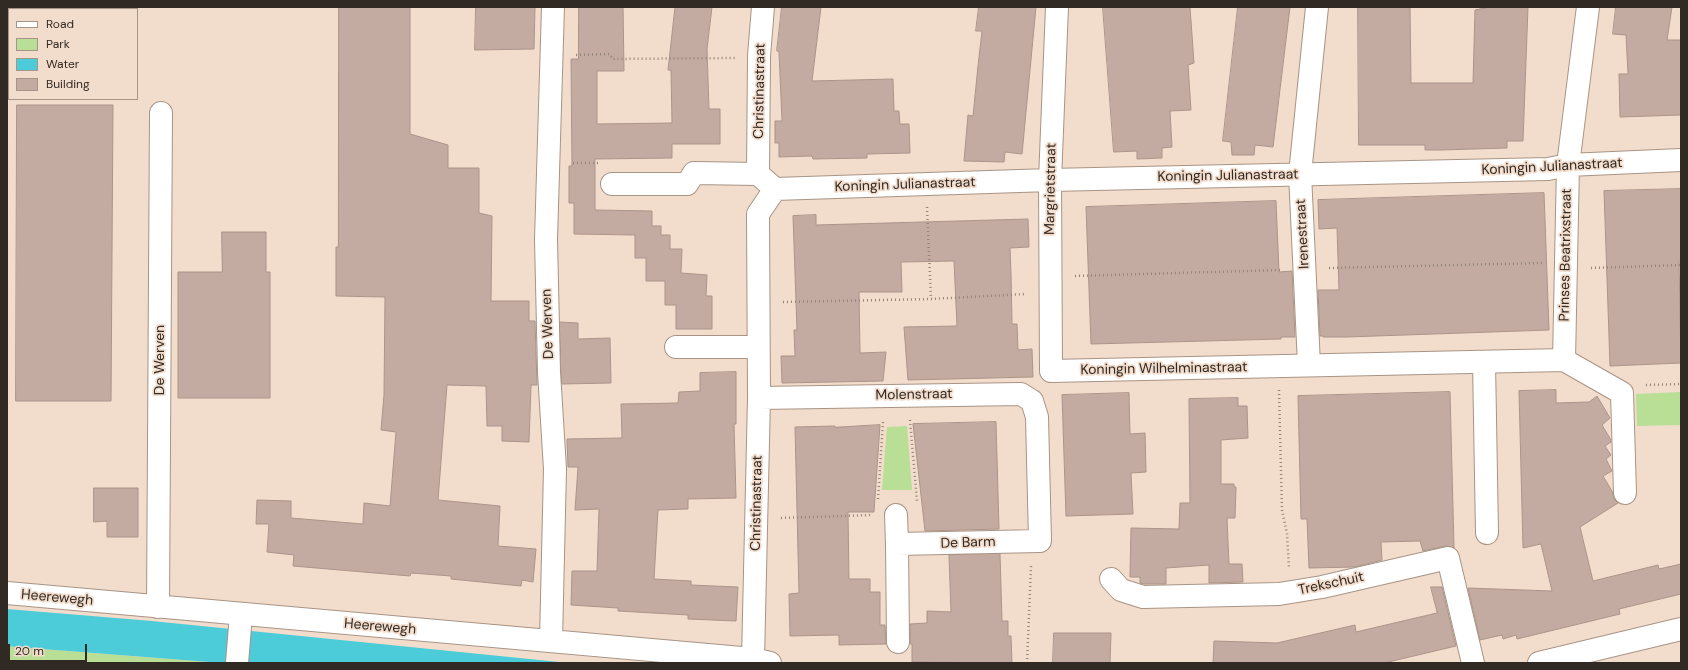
<!DOCTYPE html>
<style>
body{margin:0}
#map{position:relative;width:1688px;height:670px;overflow:hidden;background:#f2dccc;font-family:"DM Sans",sans-serif}
canvas{display:block}
.frame{position:absolute;inset:0;border:8px solid #312923;pointer-events:none}
.legend{position:absolute;left:8px;top:8px;width:130px;height:92px;box-sizing:border-box;background:#f2dccc;border:1px solid #a59488;margin:0;padding:5px 7px;list-style:none;font-size:12px;color:#312923}
.legend li{display:flex;align-items:center;gap:8px;height:20px}
.legend b{width:20px;border:1px solid #a59488}
.scale{position:absolute;left:8px;top:644px;width:79px;height:18px;box-sizing:border-box;border:2px solid #312923;border-top:0;padding-left:5px;font-size:12px;line-height:14px;white-space:nowrap;color:#312923;-webkit-text-stroke:3px #f2dccc;paint-order:stroke}
</style>
<div id="map">
<canvas width="1688" height="670"></canvas>
<div class="frame"></div>
<ul class="legend">
<li><b style="height:5px;background:#fff"></b>Road</li>
<li><b style="height:11px;background:#b9de95"></b>Park</li>
<li><b style="height:11px;background:#4cccd8"></b>Water</li>
<li><b style="height:11px;background:#c4aba1"></b>Building</li>
</ul>
<div class="scale">20 m</div>
</div>
<script>
const context = document.querySelector('canvas').getContext('2d');
context.lineJoin = 'round';
function paint(path, color) { context.fillStyle = color; context.fill(path, 'evenodd'); }
function trace(path, color, width, dash) { context.strokeStyle = color; context.lineWidth = width; context.lineCap = dash ? 'butt' : 'round'; context.setLineDash(dash || []); context.stroke(path); }
function label(font, color, halo, rows, align = 'center') {
  context.font = font + ' "DM Sans",sans-serif'; context.lineWidth = 3.5; context.setLineDash([]); context.textBaseline = 'middle'; context.strokeStyle = halo; context.fillStyle = color; for (const [text, x, y, turn = 0] of rows) {
    context.save(); context.translate(x, y); context.rotate((+turn || 0) * Math.PI / 180); context.textAlign = isNaN(turn) ? turn : align; if (halo) context.strokeText(text, 0, 0); context.fillText(text, 0, 0); context.restore();
  }
}
paint(new Path2D(`
 M1681,392V425L1637,426L1636,394Z
 M907,426L912,490H882L887,427Z
 M7,646L17,647L221,663H7Z`), '#b9de95');
paint(new Path2D(`
 M7,609L152,621L569,663H222L17,647L7,646Z`), '#4cccd8');
const building = new Path2D(`
 M339,7H410V134L448,145V168H479V213L492,216L491,301H529V321H535L537,385H531L529,442L502,441V426H487L486,386L447,385L438,500L500,506L498,546L536,549L533,582L522,580L521,586L451,579V576L411,573L410,576L293,566L294,555L267,552L269,524H256L257,500L291,501V518L363,524L364,503L390,506L396,432L381,430L384,395L385,297L336,296V247H338Z
 M476,7H535L534,49L475,50Z
 M579,7H623L624,71H597V124L672,123L671,70H668L675,7H712L707,49L709,109H720V144H672V158L595,159V210L652,211V226H661V235H670V249H682L681,273L707,275L706,296H712V329H676V305H665V281H646V258H635V235L574,234V203H569V166H572L571,59H578Z
 M782,7H821L812,81L893,79L894,111H899L900,124H909L910,153L867,154V158L813,159L812,156L779,157V143H775V121H782L779,52L777,51Z
 M979,7H1036L1022,154L1005,152L1004,162L964,161L968,115L973,116L978,66L982,31H976Z
 M1103,7H1190L1194,63L1188,65L1191,110L1170,111L1172,147L1162,148V158L1137,159V151L1114,152Z
 M1238,7H1290L1273,147L1255,145L1254,155H1232L1231,142L1223,141Z
 M1358,7H1410L1411,83H1473L1475,10L1490,7H1528L1523,141H1507V148L1441,150H1425V145H1359Z
 M1616,7H1672L1667,40H1681V115L1620,117L1619,74H1628L1626,35L1613,34Z
 M17,105H113L111,401H16Z
 M1681,189V261H1679L1681,363L1610,366L1604,191Z
 M1544,193L1549,330L1347,337H1323V336H1320L1318,290H1339L1337,228L1319,229L1318,200Z
 M1276,201L1279,272L1292,271L1295,337H1281V339L1091,344L1086,207Z
 M816,215V225L1028,219L1029,247L1010,248L1011,274L1012,324H1017L1018,350L1032,349L1033,377L908,380L904,327L957,326L954,261L901,262L902,292H859L860,353L886,352L883,381L782,383L781,356H795L794,330H797L793,216Z
 M222,232H266V272H270V398H178V272H222Z
 M560,322L578,323V339L610,338L611,383L562,384Z
 M736,372V424H734L736,498L688,499V509L658,510L654,579L691,581V585L738,587L736,621L688,619V615L618,611V608L571,605L572,571H597L599,509L575,510L578,467H568L567,439L622,438L621,404L678,403L679,392L700,391V373Z
 M1556,390V403L1589,402L1597,396L1610,418L1602,425L1611,440V442L1605,446L1611,455L1606,459L1612,471L1603,476L1612,491L1614,499L1618,503L1580,527L1593,581L1658,565L1659,569L1681,564V594L1619,609L1620,614L1517,639L1516,635L1503,639L1502,635L1480,640L1468,588L1552,591L1541,544L1523,548L1519,391Z
 M1450,392L1454,548L1446,546L1423,551L1420,541L1381,542L1382,560L1355,567L1309,568L1307,519H1301L1298,396Z
 M1129,393L1130,434L1145,433L1146,472L1131,473L1133,514L1066,516L1062,395Z
 M1238,398V406H1247L1248,438L1221,440V484H1234V487H1236L1235,518H1227L1229,564H1242L1243,582L1209,583V565L1166,568V584H1145L1140,583V577H1130L1131,528L1179,529L1180,503H1190L1189,399Z
 M996,422L999,529L925,531L913,424Z
 M880,425L874,512H848L849,579H870V592H880V625H885L886,644L839,645V635L790,636L789,594L799,593L795,427L835,426V427Z
 M94,488H138V537H107V521L94,522Z
 M1000,554L1002,621H1008V636H1011L1012,663L912,662V644H910V624L927,623V611L951,612L949,555Z
 M1431,587H1442L1456,646L1384,663H1213L1214,641L1277,643L1355,625L1356,632L1437,613Z
 M1054,633H1111L1110,663H1053Z`);
paint(building, '#c4aba1');
trace(building, '#ab9489', 1);
const minor = new Path2D(`
 M612,184H687L694,173L758,174
 M775,189L1050,180L1548,169L1568,165L1681,160
 M676,347H758
 M1564,360L1568,165L1588,7
 M1484,362L1487,533
 M1309,365L1300,174L1317,7
 M1051,371L1564,360L1622,393L1625,493
 M1051,371L1050,180L1057,7
 M759,398L1021,394L1032,401
 M896,515L897,544
 M1111,579L1121,590L1143,597L1279,594L1322,587L1448,558L1473,663
 M7,593L753,659L770,663
 M158,607L161,113
 M551,641L555,469L549,372L546,239L553,7
 M898,642L897,544L1040,541L1037,417L1032,401
 M753,659L759,398L758,214L775,189L758,174L759,56L763,7
 M237,663L241,614
 M1539,663L1681,629`);
trace(minor, '#a89485', 24);
trace(new Path2D(`
 M576,55L609,54L613,59L735,58
 M573,163H598
 M927,207L931,299
 M1329,268L1542,263
 M1591,268L1681,265
 M1075,276L1280,270
 M783,302L931,299L1026,294
 M1646,385L1681,384
 M1279,390L1282,510L1287,534L1289,568
 M910,420L917,501
 M878,499L883,422
 M781,518L872,515
 M1027,663L1031,566`), '#94857a', 2.5, [1, 3]);
trace(minor, '#fff', 22);
label('14px', '#312923', '#f2dccc', [
 ["Christinastraat",760,91,-89],
 ["Koningin Julianastraat",1552,167,-3],
 ["Koningin Julianastraat",1228,176,-1],
 ["Koningin Julianastraat",905,185,-2],
 ["Margrietstraat",1051,189,-89],
 ["Irenestraat",1303,234,-93],
 ["Prinses Beatrixstraat",1566,255,-89],
 ["De Werven",548,324,-92],
 ["De Werven",160,360,-90],
 ["Koningin Wilhelminastraat",1164,369,-1],
 ["Molenstraat",914,395,-1],
 ["Christinastraat",757,503,-89],
 ["De Barm",968,543,-2],
 ["Trekschuit",1331,584,-12],
 ["Heerewegh",57,598,5],
 ["Heerewegh",380,627,5]
]);
</script>
